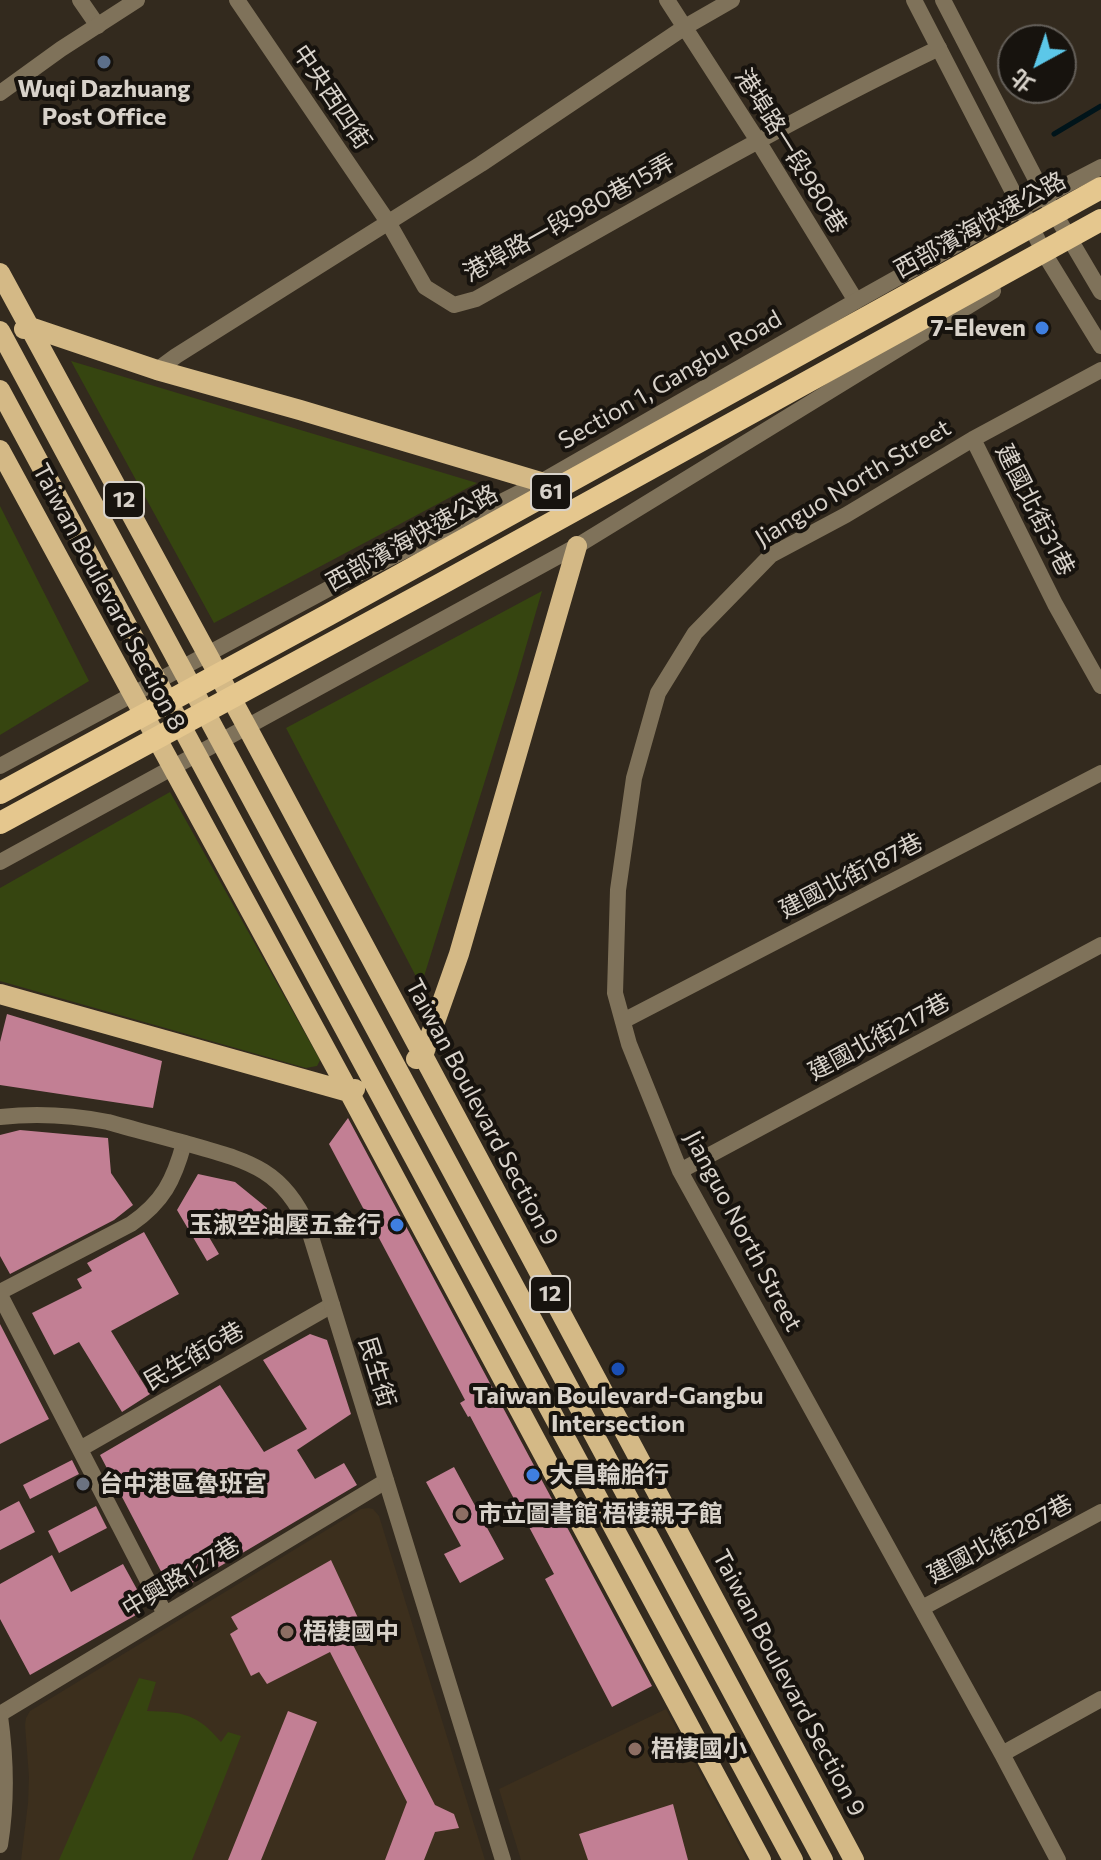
<!DOCTYPE html>
<meta charset="utf-8">
<style>
body{margin:0}
#map{position:relative;width:1101px;height:1860px;overflow:hidden;background:#332a1e;font-family:Commissioner,"Noto Sans TC",sans-serif}
canvas{display:block}
.north{position:absolute;left:997px;top:24px;width:80px;height:80px;box-sizing:border-box;background:#17130e;border:2px solid #645f59;border-radius:50%;rotate:220deg;font-size:22px;font-weight:700;line-height:32px;text-align:center;color:#d8d2ca}
.north::after{content:'';display:block;margin:auto;width:28px;height:36px;background:#5cc7e8;clip-path:polygon(50% 0,100% 100%,50% 72%,0 100%)}
</style>
<div id="map">
<canvas width="1101" height="1860"></canvas>
<div class="north">北</div>
</div>
<script>
const context = document.querySelector('canvas').getContext('2d');
context.lineJoin = 'round';
function paint(path, color) { context.fillStyle = color; context.fill(path, 'evenodd'); }
function trace(path, color, width, dash) { context.strokeStyle = color; context.lineWidth = width; context.lineCap = dash ? 'butt' : 'round'; context.setLineDash(dash || []); context.stroke(path); }
function label(font, color, halo, rows, align = 'center') {
  context.font = font + ' Commissioner,"Noto Sans TC",sans-serif'; context.lineWidth = 8; context.setLineDash([]); context.textBaseline = 'middle'; context.strokeStyle = halo; context.fillStyle = color; for (const [text, x, y, turn = 0] of rows) {
    context.save(); context.translate(x, y); context.rotate((+turn || 0) * Math.PI / 180); context.textAlign = isNaN(turn) ? turn : align; if (halo) context.strokeText(text, 0, 0); context.fillText(text, 0, 0); context.restore();
  }
}
paint(new Path2D(`
 M368,1508L373,1509L379,1516L485,1860H21L28,1803L29,1777L25,1725L26,1718L30,1711L361,1509Z
 M666,1709L747,1860H521L499,1789Z`), '#3c2f1d');
paint(new Path2D(`
 M71,361L477,483L214,623Z
 M0,506L89,681L0,735Z
 M542,591L516,681L421,986L286,728Z
 M170,792L320,1060L317,1066L306,1068L0,981V888Z
 M139,1678L156,1682L147,1711C182,1712 197,1713 221,1742L228,1732L241,1736L192,1860H59Z`), '#364510');
trace(new Path2D(`
 M1054,134L1101,106`), '#00141a', 5);
paint(new Path2D(`
 M7,1014L162,1061L153,1108L0,1085V1042Z
 M348,1118L652,1686L612,1707L545,1579L554,1574L470,1416L468,1417L460,1403L465,1400L329,1144Z
 M20,1130L108,1138L111,1173L133,1205L114,1220L10,1274L0,1256V1135Z
 M198,1174L235,1182L267,1208L263,1219L252,1215L244,1236L199,1220L219,1254L207,1261L177,1210Z
 M144,1232L179,1294L111,1331L150,1394L122,1412L79,1342L54,1355L32,1313L82,1288L77,1279L92,1271L87,1263Z
 M0,1324L49,1419L0,1444Z
 M310,1334L327,1340L351,1414L297,1450L315,1479L344,1463L357,1485L180,1590L164,1577L100,1455L220,1385L264,1452L307,1429L263,1360Z
 M72,1460L79,1474L30,1499L23,1485Z
 M454,1467L504,1559L460,1583L444,1554L461,1546L426,1482Z
 M19,1501L35,1532L0,1550V1511Z
 M96,1506L107,1528L59,1553L48,1531Z
 M52,1555L71,1592L123,1564L139,1593L136,1615L30,1675L0,1619V1584Z
 M331,1560L365,1633L351,1641L435,1805L454,1814L459,1828L435,1832L424,1860H385L407,1802L330,1652L267,1684L259,1672L251,1676L230,1634L238,1629L231,1617Z
 M288,1711L317,1722L261,1860H228Z
 M673,1804L688,1860H588L579,1834Z`), '#c27f94');
trace(new Path2D(`
 M80,0L98,26
 M237,0L388,222L425,287L454,305L476,299C629,213 781,124 939,48
 M667,0L758,141L856,301
 M157,370L176,356L481,164L685,27L732,0
 M973,439L1055,604L1101,686
 M623,1021L1101,773
 M680,1171L1101,945
 M0,1292L131,1224C163,1202 174,1180 184,1143
 M0,1295L165,1614
 M80,1449L332,1305
 M922,1608L1101,1512
 M0,1714L386,1481
 M1002,1754L1101,1699
 M1058,1860L1002,1754L680,1171L629,1044L615,993L618,890L634,778L658,693L695,633L771,555L846,515L973,439L1101,370`), '#7f725a', 16);
trace(new Path2D(`
 M914,0L1047,258L1101,346
 M943,0L1045,197L1101,292
 M0,93L61,49L137,0
 M0,766L330,588L541,482L856,301L1022,208L1101,167
 M0,862L577,546L993,291
 M0,1117C37,1113 72,1115 108,1122C136,1130 164,1137 192,1145C248,1161 283,1169 308,1227L503,1860
 M0,1716C6,1759 7,1802 0,1845`), '#7f725a', 16);
trace(new Path2D(`
 M0,273L247,727L854,1860
 M24,329L30,327L157,370L300,410L541,482
 M0,331L823,1860
 M0,390L793,1860
 M0,450L349,1092L761,1860
 M0,994L349,1092L355,1089
 M416,1059L423,1056L459,954L577,546`), '#d4b986', 20);
trace(new Path2D(`
 M0,793L328,615L1101,188
 M0,823L439,585L1101,220`), '#e5c78e', 22);
for (const [x, y, r, color] of [
 [104,62,8,"#5c6f8a"],
 [1042,328,8,"#3f7fe0"],
 [397,1225,8,"#3f7fe0"],
 [618,1369,8,"#1a4fb4"],
 [533,1475,8,"#3f7fe0"],
 [83,1484,8,"#6b7280"],
 [462,1514,8,"#8d6e63"],
 [287,1632,8,"#8d6e63"],
 [635,1749,8,"#8d6e63"]
]) { const dot = new Path2D(); dot.arc(x, y, r, 0, 2 * Math.PI); context.fillStyle = color; context.fill(dot); trace(dot, '#17130e', 3); }
for (const [x, y, w] of [
 [551,492,40],
 [124,500,40],
 [550,1294,40]
]) { const box = new Path2D(); box.roundRect(x - w / 2, y - 18, w, 36, 6); context.fillStyle = '#17130e'; context.fill(box); trace(box, '#d8d2ca', 2); }
label('bold 22px', '#d8d2ca', null, [
 ["61",551,492],
 ["12",124,500],
 ["12",550,1294]
]);
label('bold 24px', '#d8d2ca', '#17130e', [
 ["Wuqi Dazhuang",104,89,"center"],
 ["Post Office",104,117,"center"],
 ["7-Eleven",1026,328,"right"],
 ["玉淑空油壓五金行",381,1225,"right"],
 ["Taiwan Boulevard-Gangbu",618,1396,"center"],
 ["Intersection",618,1424,"center"],
 ["大昌輪胎行",549,1475],
 ["台中港區魯班宮",99,1484],
 ["市立圖書館 梧棲親子館",478,1514],
 ["梧棲國中",303,1632],
 ["梧棲國小",651,1749]
], 'left');
label('24px', '#d8d2ca', '#17130e', [
 ["中央西四街",332,97,56],
 ["港埠路一段980巷",791,151,58],
 ["港埠路一段980巷15弄",569,218,-29],
 ["西部濱海快速公路",980,225,-29],
 ["Section 1, Gangbu Road",670,380,-30],
 ["Jianguo North Street",853,483,-31],
 ["建國北街31巷",1035,510,63],
 ["西部濱海快速公路",412,538,-29],
 ["Taiwan Boulevard Section 8",109,597,62],
 ["建國北街187巷",851,876,-27],
 ["建國北街217巷",879,1037,-28],
 ["Taiwan Boulevard Section 9",482,1112,62],
 ["Jianguo North Street",743,1231,62],
 ["民生街6巷",194,1356,-30],
 ["民生街",377,1372,73],
 ["建國北街287巷",1000,1539,-28],
 ["中興路127巷",181,1577,-31],
 ["Taiwan Boulevard Section 9",789,1683,62]
]);
</script>
